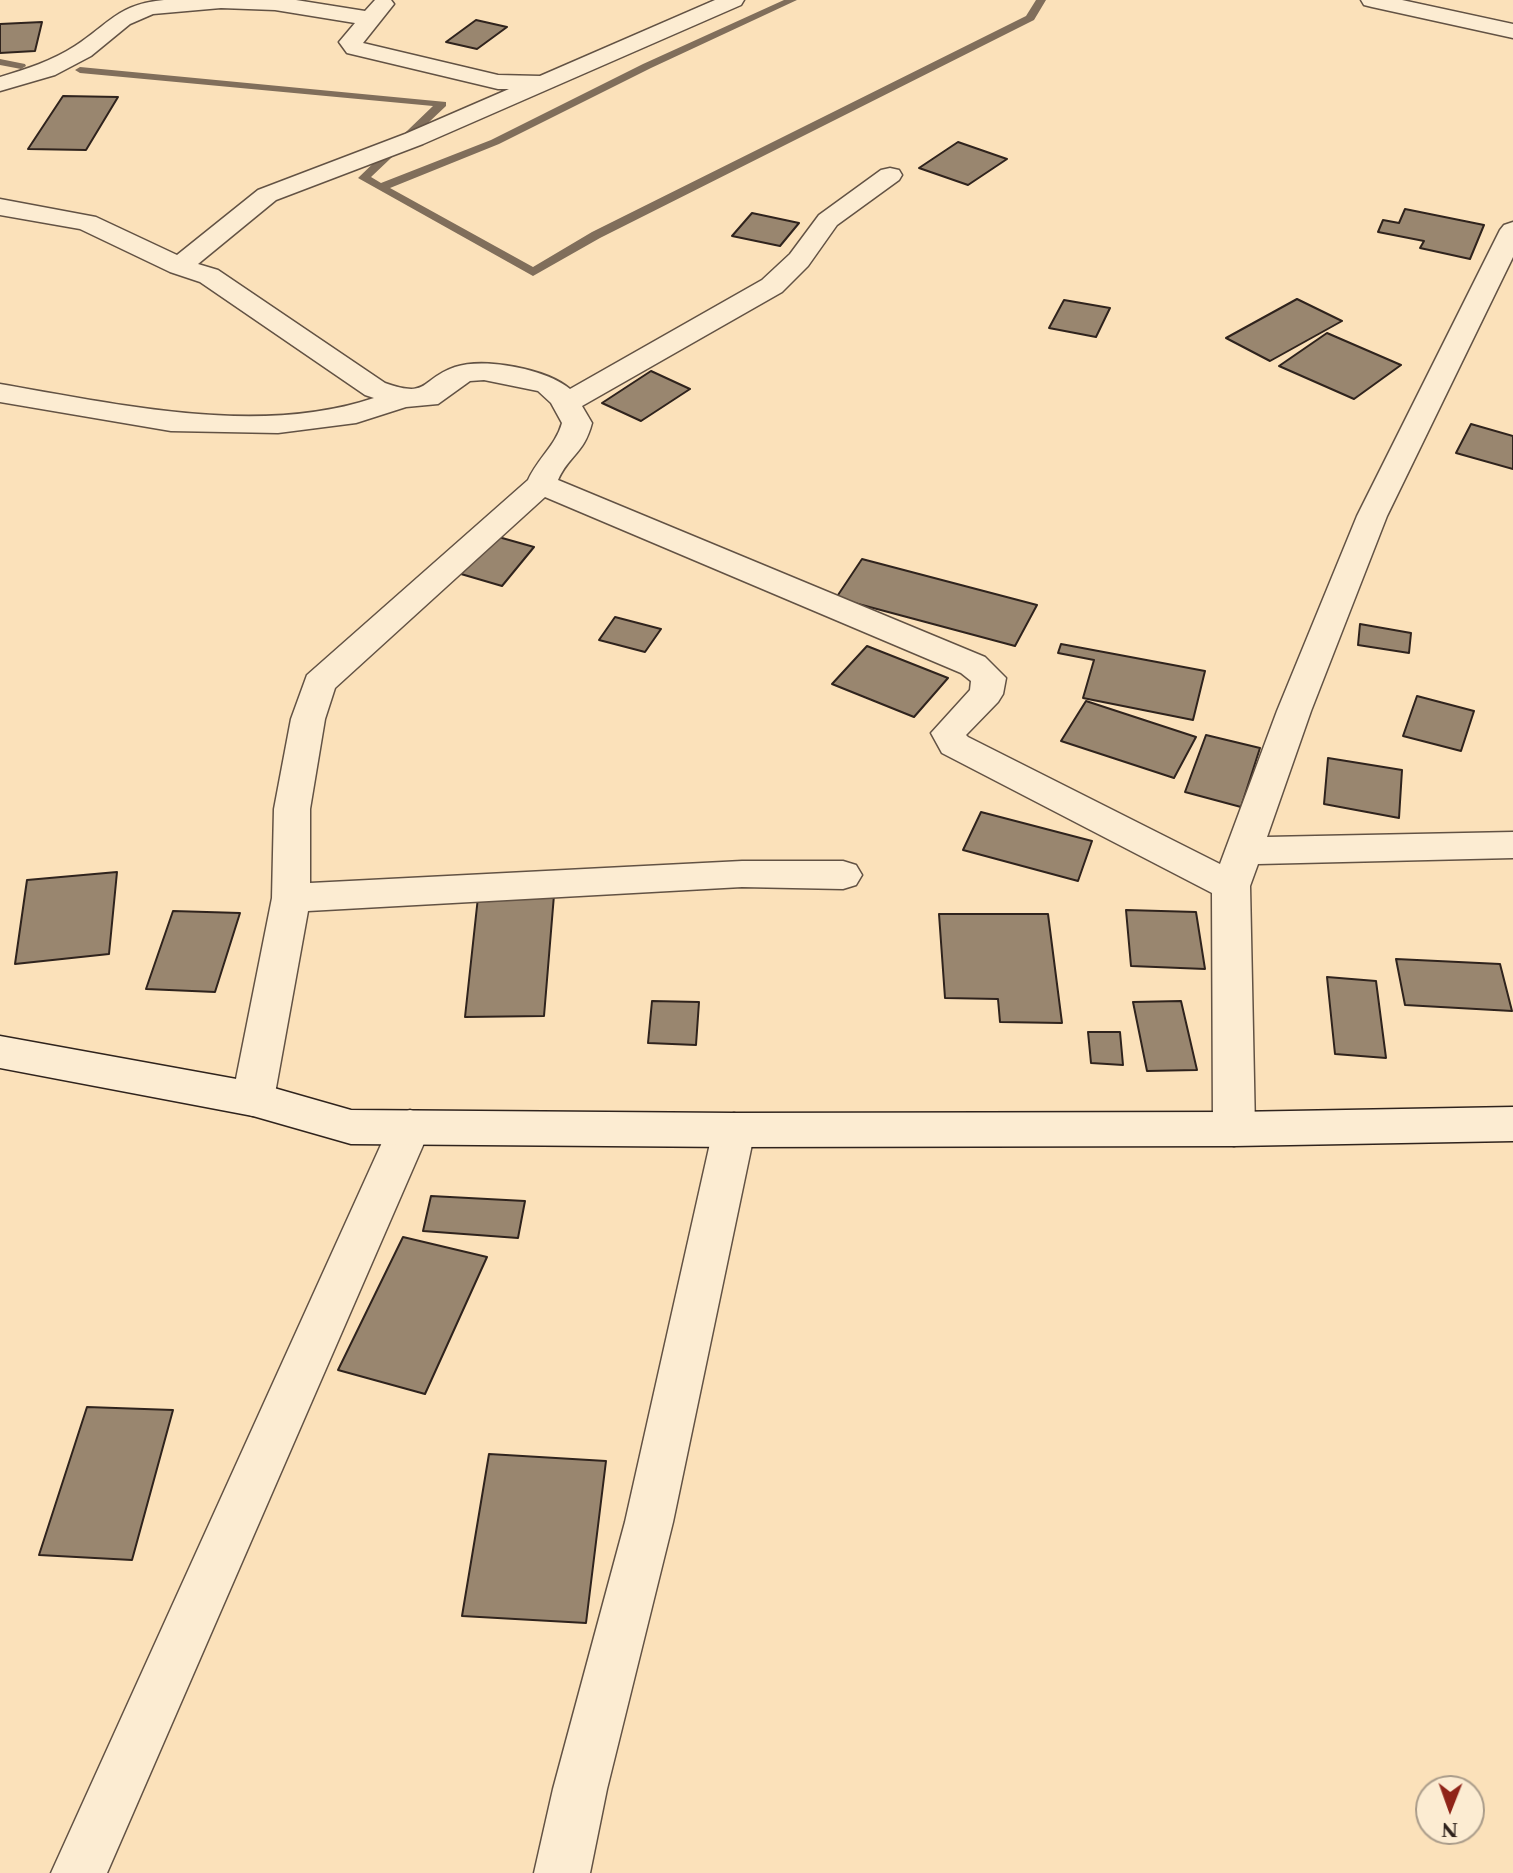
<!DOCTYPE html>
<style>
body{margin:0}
#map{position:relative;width:1513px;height:1873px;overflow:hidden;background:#fbe1ba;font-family:"Libre Caslon Text",serif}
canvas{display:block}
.north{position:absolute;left:1415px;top:1775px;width:70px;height:70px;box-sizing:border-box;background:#fcecd2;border:2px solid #aa9c8a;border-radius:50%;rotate:181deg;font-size:19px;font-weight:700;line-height:28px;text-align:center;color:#2f231d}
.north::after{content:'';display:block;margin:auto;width:24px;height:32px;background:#8f2418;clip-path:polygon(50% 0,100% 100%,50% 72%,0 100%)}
</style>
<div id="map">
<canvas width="1513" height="1873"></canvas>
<div class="north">N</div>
</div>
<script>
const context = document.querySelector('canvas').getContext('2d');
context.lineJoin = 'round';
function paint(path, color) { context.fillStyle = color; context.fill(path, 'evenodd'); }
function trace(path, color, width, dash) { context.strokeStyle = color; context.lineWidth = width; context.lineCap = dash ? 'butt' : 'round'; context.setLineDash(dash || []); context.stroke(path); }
paint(new Path2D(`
 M784,0H797L651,68L499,144L390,188L533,267L592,232L1026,16L1036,0H1046L1034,20L600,238L533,276L358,178L433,106L80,73L75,70L80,67L446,102V106L371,177L381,183L491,140L643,64Z
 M0,59L25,64L26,66L21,69L0,65Z`), '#806e5b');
const building = new Path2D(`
 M476,20L507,27L477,49L446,42Z
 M42,22L35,51L0,53V24Z
 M63,96L118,97L86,150L28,149Z
 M958,142L1007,159L968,185L919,168Z
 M1405,209L1484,225L1470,259L1420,248L1424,241L1378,232L1383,220L1399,223Z
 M752,213L799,223L780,246L732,236Z
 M1297,299L1342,321L1270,361L1226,338Z
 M1064,300L1110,308L1096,337L1049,328Z
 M1327,333L1401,365L1354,399L1279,366Z
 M651,371L690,389L641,421L602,403Z
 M1471,424L1513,436V469L1456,453Z
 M495,536L534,547L502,586L461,574Z
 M862,559L1037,605L1015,646L836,598Z
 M615,617L661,629L645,652L599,640Z
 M1360,624L1411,633L1409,653L1358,645Z
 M1061,644L1205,671L1193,720L1083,698L1094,660L1058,653Z
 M867,646L948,678L914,717L832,684Z
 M1417,696L1474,711L1461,751L1403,736Z
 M1086,701L1196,737L1174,778L1061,741Z
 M1206,735L1260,748L1241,807L1185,792Z
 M1328,758L1402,770L1399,818L1324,804Z
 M981,812L1092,841L1078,881L963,850Z
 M117,872L109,954L15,964L27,880Z
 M554,895L544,1016L465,1017L478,897Z
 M1126,910L1196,912L1205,969L1131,966Z
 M173,911L240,913L215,992L146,989Z
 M939,914H1048L1062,1023L1000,1022L998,999L945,998Z
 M1396,959L1500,964L1512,1011L1405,1005Z
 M1327,977L1376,981L1386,1058L1335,1054Z
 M652,1001L699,1002L696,1045L648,1043Z
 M1181,1001L1197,1070L1147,1071L1133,1002Z
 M1088,1032H1120L1123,1065L1091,1063Z
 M431,1196L525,1201L518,1238L423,1231Z
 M403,1237L487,1257L425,1394L338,1370Z
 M87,1407L173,1410L132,1560L39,1555Z
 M489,1454L606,1461L586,1623L462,1616Z`);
paint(building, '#99866f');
trace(building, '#2f231d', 2);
const street = new Path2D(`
 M164,0H296L365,11L375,0H391L394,4L363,43L498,75L540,76L715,0H744L741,5L423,144L276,200L198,264L218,270L385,383C430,399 420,379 455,367C484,357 547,369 570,389L762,280L790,254L819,215L881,170L890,168L899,170L902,175L899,180L837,225L808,266L782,292L582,406L592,423C584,454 569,455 558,480L985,657L1006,678L1003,694L998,702L966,735L968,737L1220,864L1277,711L1357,516L1500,230L1504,225L1513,222V257L1387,516L1311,711L1267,837L1513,832V858L1258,864L1250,886L1255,1129L1249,1141L1234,1146L1219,1141L1213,1129L1212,893L942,753L931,733L970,690L971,681L961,673L545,497L335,688L325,719L310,809V883L742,861H843L856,865L862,875L856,885L843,889L742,887L308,911L274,1099L268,1111L253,1116L238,1111L232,1099L272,898L274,809L291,719L307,675L528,480C538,458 556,445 562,423L551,403L538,391L484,380L470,381L438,404L406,407L356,423L278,433L171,431L0,402V384C117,404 258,437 374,398L365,395L200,282L170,272L80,229L0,215V199L96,217L177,255L258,190L405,134L509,89H498L347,53L339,42L355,23L275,10L221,8L153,14L130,24L91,56L55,75L0,91V77C26,69 52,61 75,46C109,24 118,4 164,0Z
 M1361,0H1402L1513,24V38L1372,7L1364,5Z
 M410,1110L425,1115L431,1127L107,1873H51L389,1127L395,1115Z
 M734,1113L749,1118L755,1130L673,1522L607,1789L590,1873H534L553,1789L625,1522L713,1130L719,1118Z`);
const secondary = new Path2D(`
 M0,1036L253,1082L351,1110L734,1113L1234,1112L1513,1107V1141L1234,1146L734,1147L351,1144L253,1116L0,1068Z`);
trace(street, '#625244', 3);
trace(secondary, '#2f231d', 3);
paint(street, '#fcecd2');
paint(secondary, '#fcecd2');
</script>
